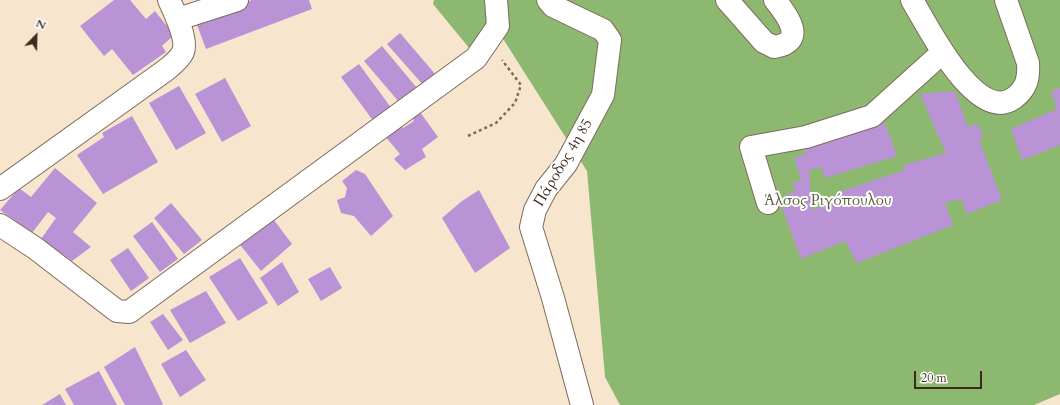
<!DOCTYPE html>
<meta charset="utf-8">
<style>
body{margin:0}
#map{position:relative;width:1060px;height:405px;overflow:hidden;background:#f7e5ce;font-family:Cardo,serif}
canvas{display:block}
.north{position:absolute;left:16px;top:16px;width:40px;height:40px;-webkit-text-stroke:3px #fff;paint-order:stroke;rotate:23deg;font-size:11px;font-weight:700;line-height:16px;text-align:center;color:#3b2a1e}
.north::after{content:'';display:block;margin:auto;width:14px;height:18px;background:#3b2a1e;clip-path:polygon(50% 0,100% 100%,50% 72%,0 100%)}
.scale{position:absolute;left:914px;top:371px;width:68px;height:18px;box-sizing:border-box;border:2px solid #3b2a1e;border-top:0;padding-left:5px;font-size:12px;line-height:14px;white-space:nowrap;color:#3b2a1e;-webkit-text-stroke:3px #fff;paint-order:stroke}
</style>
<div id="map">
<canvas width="1060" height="405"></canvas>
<div class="north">N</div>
<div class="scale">20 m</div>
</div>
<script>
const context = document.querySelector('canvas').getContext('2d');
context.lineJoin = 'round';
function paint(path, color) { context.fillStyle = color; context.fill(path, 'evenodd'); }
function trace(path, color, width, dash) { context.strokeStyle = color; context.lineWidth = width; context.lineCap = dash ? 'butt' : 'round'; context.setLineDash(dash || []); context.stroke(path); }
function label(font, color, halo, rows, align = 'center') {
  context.font = font + ' Cardo,serif'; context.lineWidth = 4; context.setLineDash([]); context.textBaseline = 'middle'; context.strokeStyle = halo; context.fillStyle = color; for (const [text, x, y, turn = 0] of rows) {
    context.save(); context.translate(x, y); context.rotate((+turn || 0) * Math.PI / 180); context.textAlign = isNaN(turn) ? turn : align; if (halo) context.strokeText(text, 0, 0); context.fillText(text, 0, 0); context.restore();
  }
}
paint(new Path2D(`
 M434,0H1060V394L1034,405H620L605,377L587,171L500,34L470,49L433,4Z`), '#8db86f');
paint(new Path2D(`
 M114,0H130L146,19L155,11L174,35L162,46L166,52L133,75L112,49L104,56L80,26Z
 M252,0H309L312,9L206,49L196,22Z
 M400,33L436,75L424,86L387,44Z
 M382,46L417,88L399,102L364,61Z
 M359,64L392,109L374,122L341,77Z
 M225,78L251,126L222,142L195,94Z
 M179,86L206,133L176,150L149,103Z
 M1060,88V145L1022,160L1011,129L1057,109L1051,91Z
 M955,91L968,127L977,123L984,137L979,139L1002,200L967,214L961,199L945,203L953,225L857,263L845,241L801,259L782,208L790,207L786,195L796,191L791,184L801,180L794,158L806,154L802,144L812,140L814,146L885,123L897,156L825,178L821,167L809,170L812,210L841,199L839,192L905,170L903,165L946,153L920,94Z
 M420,112L438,137L422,149L426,157L405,170L394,159L400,154L384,135L399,123L403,128L414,121L412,116Z
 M132,116L158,162L103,194L77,155L104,137L102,133Z
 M55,168L97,203L73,232L91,247L72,261L41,239L56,218L48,212L32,233L0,210L19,188L31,197Z
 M356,170L365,174L393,216L371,236L354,216L341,213L337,200L345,197L347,188L342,181Z
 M479,190L510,248L475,273L442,218L462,201Z
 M171,203L202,240L184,254L154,218Z
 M271,216L292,244L261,271L237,241Z
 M152,222L178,259L160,272L133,236Z
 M128,248L149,278L131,291L110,260Z
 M240,258L268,303L238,321L209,277Z
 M282,262L299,292L278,306L260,278Z
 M330,267L342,288L321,301L308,279Z
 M206,291L226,323L190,343L170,310Z
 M163,314L183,340L168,350L150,322Z
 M135,347L163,404L161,405H125L104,367Z
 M186,350L206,380L180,397L161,364Z
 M99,371L117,405H74L65,389Z
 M60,394L66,405H42Z`), '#b993d5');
const minor = new Path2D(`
 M548,0L553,6L603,30L610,40L603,95L566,164L546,189L535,210L531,227L553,298L582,405
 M727,0L764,42L774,47C808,42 787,15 775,0
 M912,0C927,25 976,125 1014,98C1027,88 1029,78 1028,63L1006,0
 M178,19L237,0
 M0,189L166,70C172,65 180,59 183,52C188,40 174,11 169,0
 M768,203L751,147L806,137L872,116L943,52
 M0,225L35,248L117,311L129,312L476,58L498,26L496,0`);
trace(minor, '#7d6b5c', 24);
trace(new Path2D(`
 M468,136L496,123L515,103L521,85L502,60`), '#7d6b5c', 2.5, [3, 3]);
trace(minor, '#fff', 22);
label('15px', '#3b2a1e', '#fff', [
 ["Πάροδος 4η 85",564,163,-59]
]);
label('15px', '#5f5e3c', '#fff', [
 ["Άλσος Ριγόπουλου",828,202]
]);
</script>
